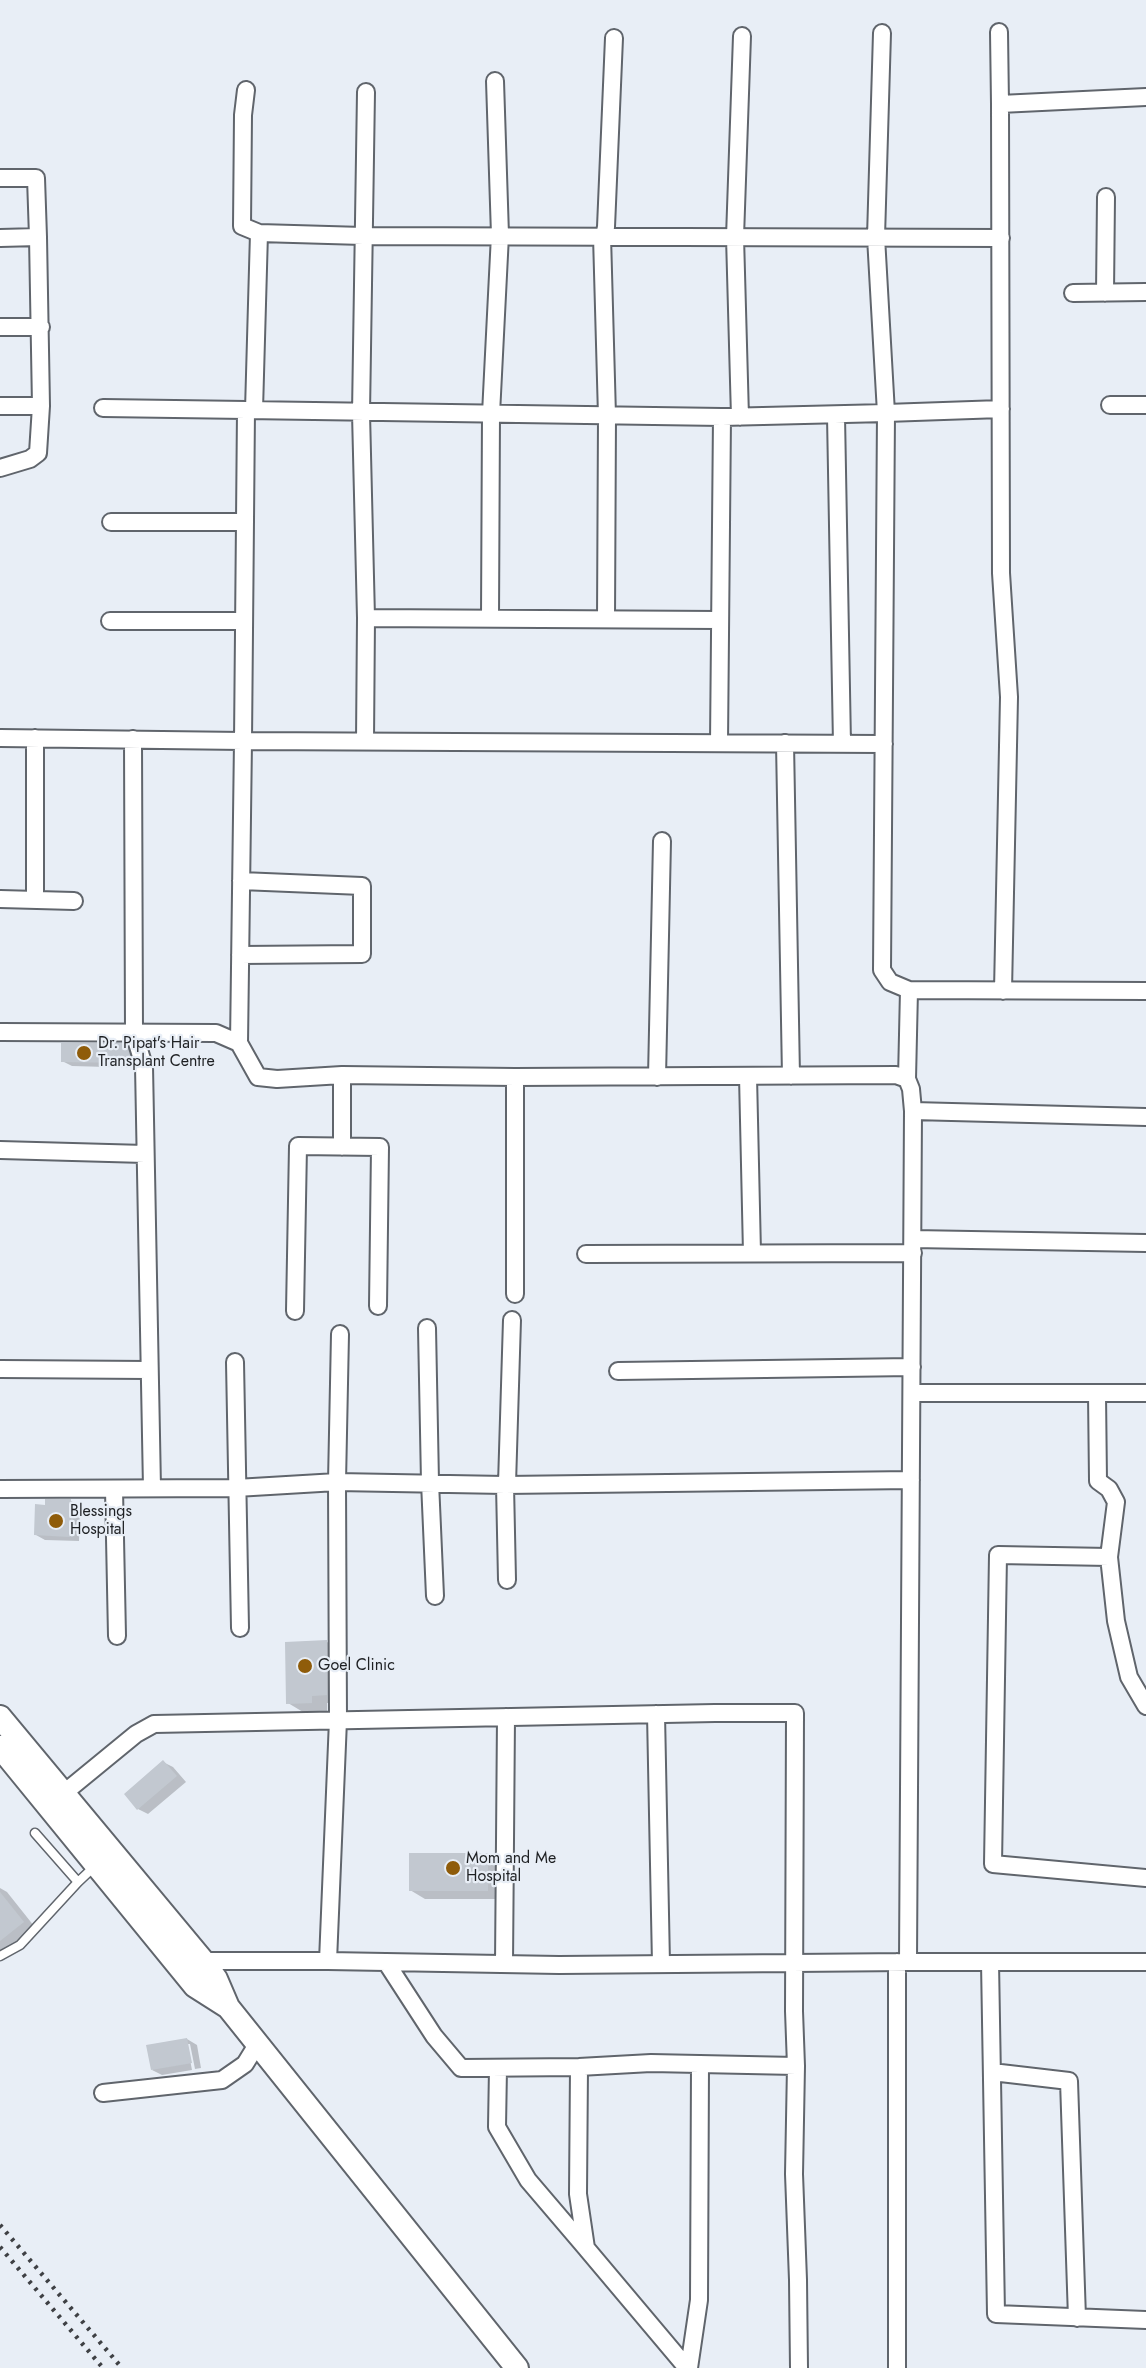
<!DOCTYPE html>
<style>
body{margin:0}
canvas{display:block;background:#e8eef6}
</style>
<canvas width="1146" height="2368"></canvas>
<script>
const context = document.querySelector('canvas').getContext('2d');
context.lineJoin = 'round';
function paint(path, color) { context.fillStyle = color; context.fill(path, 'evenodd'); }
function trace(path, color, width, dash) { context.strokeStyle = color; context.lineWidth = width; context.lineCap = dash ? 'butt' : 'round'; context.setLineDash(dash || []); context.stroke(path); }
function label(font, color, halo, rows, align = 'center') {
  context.font = font + ' Jost,sans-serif'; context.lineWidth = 4.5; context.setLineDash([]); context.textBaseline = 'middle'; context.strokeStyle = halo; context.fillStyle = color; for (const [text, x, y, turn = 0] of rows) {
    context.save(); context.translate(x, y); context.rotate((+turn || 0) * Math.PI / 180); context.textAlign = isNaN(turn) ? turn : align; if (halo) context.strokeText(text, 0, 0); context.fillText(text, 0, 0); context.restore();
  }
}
paint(new Path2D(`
 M126,1045L136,1050L141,1068L72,1066L62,1061Z
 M71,1501L80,1506L79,1541L45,1540L36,1535L46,1506Z
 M327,1642L342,1650V1703H327V1711L303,1712L288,1703Z
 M163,1762L173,1767L186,1782L148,1814L138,1809L126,1794Z
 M488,1855L503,1863L502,1899H425L410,1890Z
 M0,1888L7,1892L38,1931L0,1961Z
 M187,2039L197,2045L201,2068L195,2069L190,2044H187L192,2070L162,2075L152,2070Z`), '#0003');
paint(new Path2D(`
 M61,1043H126L132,1063L61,1062Z
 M45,1499H71L70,1537L34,1535L35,1504L45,1505Z
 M327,1640V1695L312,1696V1703L286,1704L285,1642Z
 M163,1760L177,1776L137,1810L124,1794Z
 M409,1853H488V1891H409Z
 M0,1892L24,1922L0,1941Z
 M187,2038L192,2063L151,2070L146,2045Z`), '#c2c8d0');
const lane = new Path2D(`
 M78,1882L95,1866
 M0,1956L20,1945L78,1882L35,1833`);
const street = new Path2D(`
 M999,32L1000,104
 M882,33L876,237L886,413L1001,409
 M246,90L243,115L242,226L259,233
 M0,178H36L38,237
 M0,238L38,237L41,406H0
 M1073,293L1146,292
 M1105,293L1106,197
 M0,327H41
 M1110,405H1146
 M103,408L246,410
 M254,410L259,233L363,236L1001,238
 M836,416L842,744
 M740,417L735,237L742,36
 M0,468L30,459L38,453L41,406
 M111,522H245
 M366,618L719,620
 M490,618L491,414L500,235L495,81
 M606,619L607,416L602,236H604L606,227L614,38
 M110,621H244
 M0,738L243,741L246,410L722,417L886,413L882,970L890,982L909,990
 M133,739L134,1033L144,1066L152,1488
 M365,741L366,618L361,413L366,92
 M719,743L722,417
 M785,743L791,1076
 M0,899L74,901
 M35,900V738
 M240,955L362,954V886L241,881
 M1003,991L1009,697L1001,573L1000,104L1146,97
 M0,1032L216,1033L239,1043L258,1077L277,1079L342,1075L515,1077L896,1075L907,1079L911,1089L913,1111L908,1962L559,1965L328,1961H203
 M239,1043L243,741L884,744
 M342,1075V1147
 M748,1076L752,1253
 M657,1077L662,841
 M907,1079L909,990L1146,991
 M913,1111L1146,1117
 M0,1150L145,1154
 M913,1239L1146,1243
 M586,1254L913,1253
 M515,1294V1077
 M295,1311L298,1146L380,1147L378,1306
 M427,1328L430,1482L435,1596
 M235,1362L240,1628
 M0,1369L149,1370
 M618,1371L912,1367
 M912,1393H1146
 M1097,1394L1098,1481L1109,1489L1116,1502L1109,1557
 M0,1489L236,1488L337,1482L505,1485L911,1480
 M114,1489L117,1636
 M507,1580L505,1485L507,1484L512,1320
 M1146,1706L1129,1677L1116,1621L1109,1557L998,1555L993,1864L1146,1878
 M656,1714L661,1964
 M64,1793L136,1734L154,1724L715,1713H795L794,2011L796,2066L794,2174L798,2280L799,2368
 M328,1961L338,1720L337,1482L340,1334
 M386,1962L434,2036L461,2068L579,2067L651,2063L796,2066
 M897,1962V2368
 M908,1962H1146
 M990,1962L996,2314L1146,2320
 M504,1964L506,1717
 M579,2067L578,2194L586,2248L687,2368
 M498,2068L497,2127L528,2180L586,2248
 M992,2072L1069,2081L1077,2318
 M103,2093L222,2080L245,2064L258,2043
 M689,2368L699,2300L700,2064`);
const secondary = new Path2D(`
 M0,1717L203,1961L216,1979L228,2007L517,2368
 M0,1747L195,1986L228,2007`);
trace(lane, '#60656c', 11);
trace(street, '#60656c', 20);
trace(secondary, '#60656c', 26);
trace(lane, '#fff', 8);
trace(street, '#fff', 16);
trace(secondary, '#fff', 22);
trace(new Path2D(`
 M0,2225L122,2368
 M0,2247L103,2368`), '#3e4044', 4.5, [3, 6]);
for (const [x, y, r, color] of [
 [84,1053,8,"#8f5c0a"],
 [56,1521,8,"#8f5c0a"],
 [305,1666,8,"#8f5c0a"],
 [453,1868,8,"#8f5c0a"]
]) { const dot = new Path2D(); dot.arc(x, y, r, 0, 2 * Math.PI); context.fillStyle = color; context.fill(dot); trace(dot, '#e8eef6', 2); }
label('16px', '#1e2023', '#e8eef6', [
 ["Dr. Pipat's Hair",98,1044],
 ["Transplant Centre",98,1062],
 ["Blessings",70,1512],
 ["Hospital",70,1530],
 ["Goel Clinic",318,1666],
 ["Mom and Me",466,1859],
 ["Hospital",466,1877]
], 'left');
</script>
